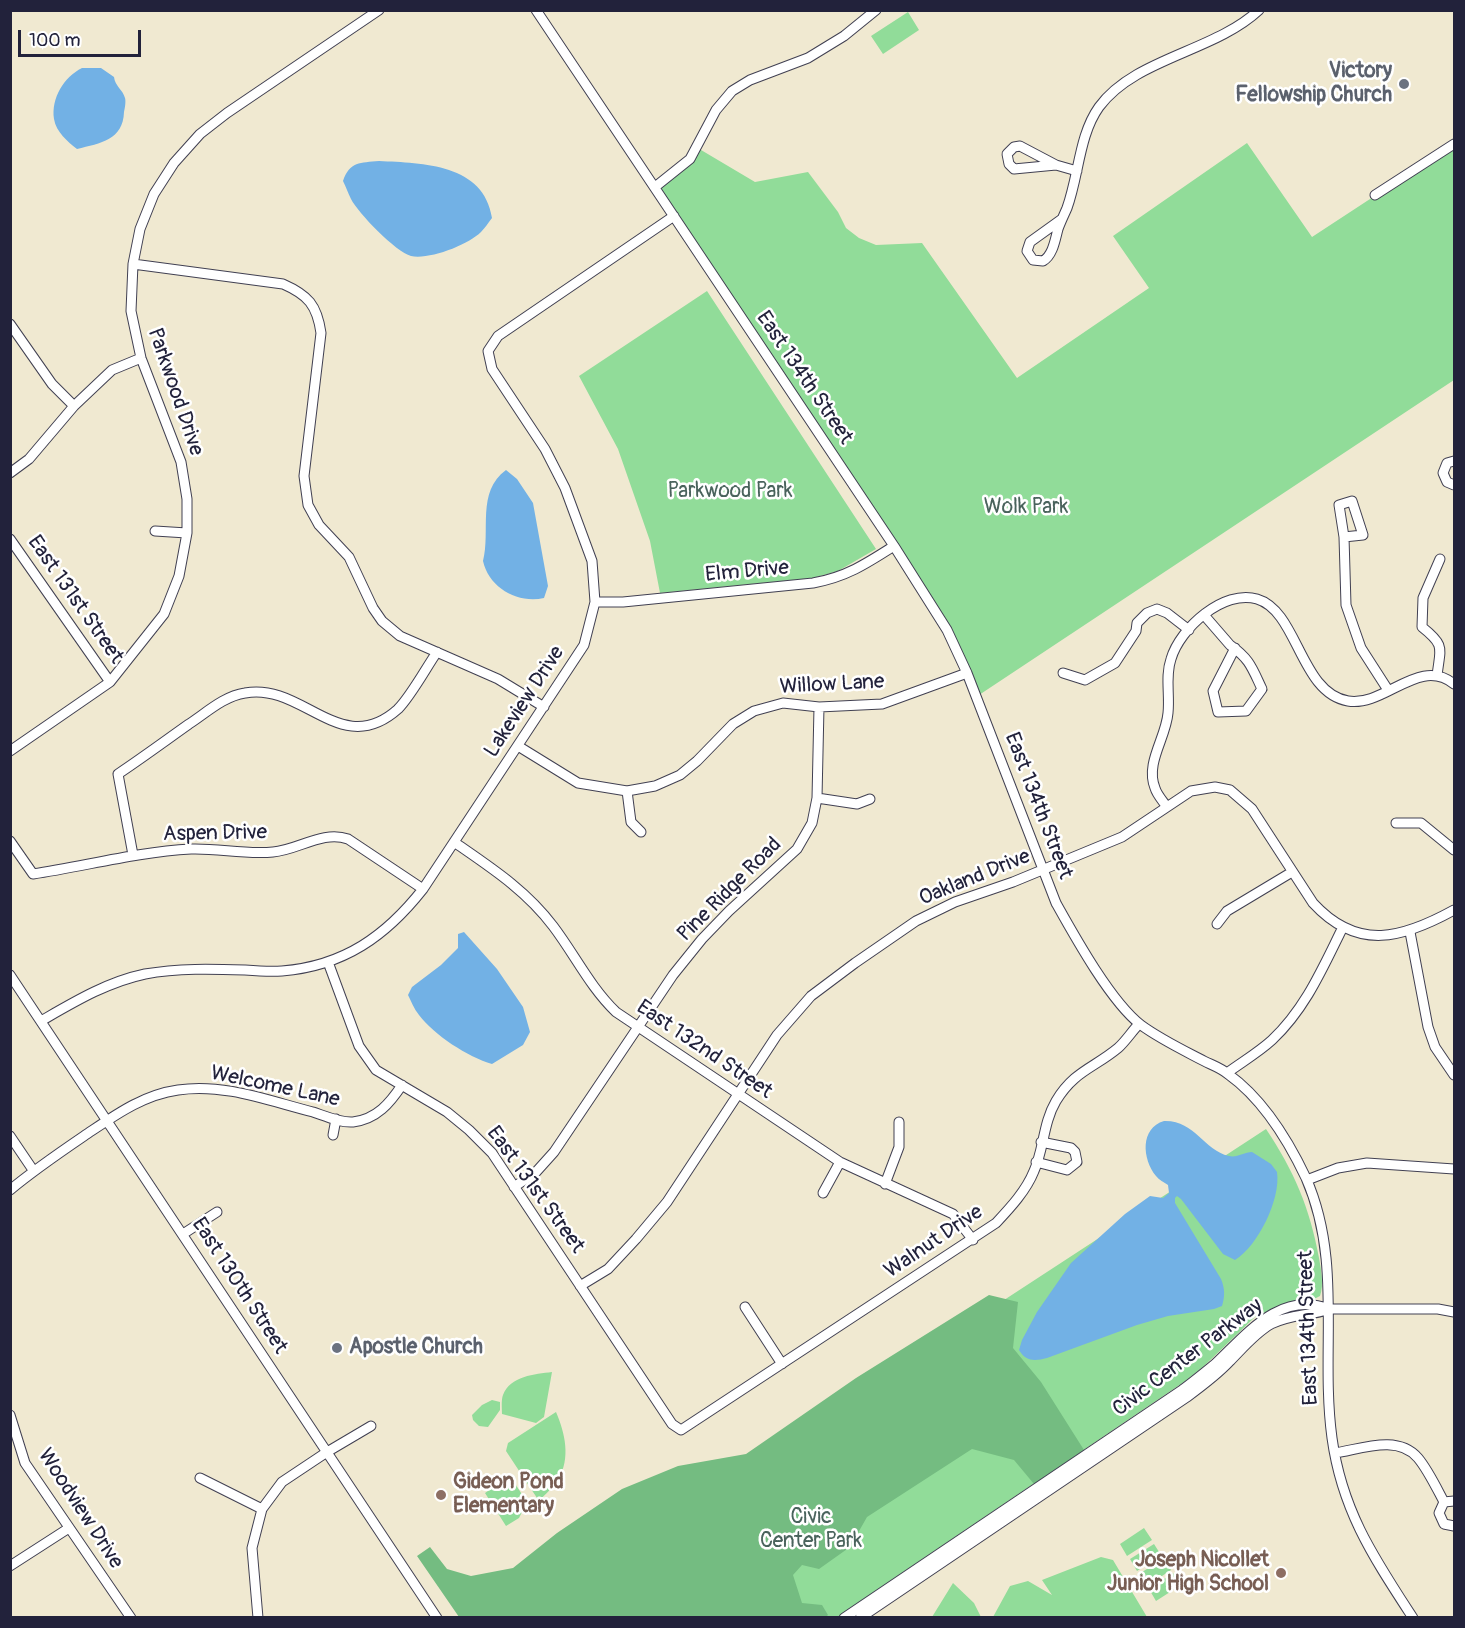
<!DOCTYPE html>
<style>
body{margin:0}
#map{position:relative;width:1465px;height:1628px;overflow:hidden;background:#f0e9d1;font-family:Pangolin,sans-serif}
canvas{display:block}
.frame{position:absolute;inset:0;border:12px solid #22223b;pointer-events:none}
.scale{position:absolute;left:18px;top:30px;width:123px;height:27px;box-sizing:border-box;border:3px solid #22223b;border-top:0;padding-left:8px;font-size:18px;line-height:21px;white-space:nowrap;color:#22223b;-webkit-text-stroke:4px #fff;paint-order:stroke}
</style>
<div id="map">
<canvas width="1465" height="1628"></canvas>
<div class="frame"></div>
<div class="scale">100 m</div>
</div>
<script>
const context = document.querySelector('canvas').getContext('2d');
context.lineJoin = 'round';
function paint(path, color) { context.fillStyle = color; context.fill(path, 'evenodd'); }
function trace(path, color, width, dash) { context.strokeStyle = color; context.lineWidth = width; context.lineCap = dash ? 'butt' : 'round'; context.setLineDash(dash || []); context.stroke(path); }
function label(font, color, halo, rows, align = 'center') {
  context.font = font + ' Pangolin,sans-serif'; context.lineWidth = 5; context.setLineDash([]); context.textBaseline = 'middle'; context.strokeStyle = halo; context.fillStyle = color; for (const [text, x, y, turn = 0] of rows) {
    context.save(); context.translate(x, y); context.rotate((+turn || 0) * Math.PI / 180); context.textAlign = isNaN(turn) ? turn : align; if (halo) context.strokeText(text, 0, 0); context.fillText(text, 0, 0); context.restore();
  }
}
paint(new Path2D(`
 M908,12L919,30L883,54L871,36Z
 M1247,143L1312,237L1454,144V380L976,697L947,630L655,187L696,147L755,182L808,172L838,212L846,228L859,238L876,245L922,243L1017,378L1149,288L1113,236Z
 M707,291L876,549L838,571L813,578L660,593L650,541L618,449L579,376Z
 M1266,1129C1294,1171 1310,1208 1319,1258C1321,1270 1324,1284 1320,1296L1312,1300L1292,1301L1256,1316L1203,1367L1184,1382L850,1608L856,1617L517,1618Z
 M552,1372L544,1417L536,1423L502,1414C502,1409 501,1400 503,1395C510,1376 535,1374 552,1372Z
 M492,1400L500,1402V1410L488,1427L479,1426L473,1420L472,1415L482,1405Z
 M556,1412C565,1433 571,1458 558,1480C554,1487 545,1494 539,1501L506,1451L508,1443Z
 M510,1476L527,1502L519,1518L506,1526L485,1493Z
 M1144,1528L1152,1540L1127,1556L1120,1544Z
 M1154,1544L1161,1555L1137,1571L1130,1559Z
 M1101,1557L1113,1560L1147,1617H993L1010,1586L1028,1581L1052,1595L1042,1580Z
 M1164,1558L1171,1570L1147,1586L1139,1574Z
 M1173,1573L1181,1585L1156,1601L1149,1589Z
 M953,1583L974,1603L981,1617H932Z`), '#91dc99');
paint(new Path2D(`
 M989,1295L1018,1302L1013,1348L1041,1382L1084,1450L1034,1484L1014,1460L972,1449L867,1517L850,1547L819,1569L802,1565L793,1575L802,1603L822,1605L828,1615L826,1617H459L417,1556L430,1547L447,1569L471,1576L513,1568L557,1533L622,1489L678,1466L746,1454L856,1378Z`), '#74bc81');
paint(new Path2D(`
 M82,68H101L114,77C115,86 123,90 125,98C126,101 125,108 124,112C123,140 101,143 77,149C68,142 56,132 54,119C51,98 64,77 82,68Z
 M379,161C423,163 484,164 492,218C488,223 485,228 481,232C468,245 429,260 411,256C396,252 358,213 351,199C348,193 346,187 343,181C350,161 360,163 379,161Z
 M506,470L517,479L533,503L548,586L544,598C518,604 489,588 483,561C491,531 476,492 506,470Z
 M464,932L497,969L523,1007L530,1032L523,1045L492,1064C468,1057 434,1035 419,1015C414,1009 411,1001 408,995L412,987L441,965L458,948V934Z
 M1164,1121C1195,1120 1203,1150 1229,1156C1237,1158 1244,1152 1252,1152L1271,1164L1277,1172C1281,1199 1258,1246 1235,1260L1223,1254L1181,1199L1177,1196L1175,1198V1203L1221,1279C1225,1289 1225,1296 1222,1306L1214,1309L1168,1316L1137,1325L1047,1358C1035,1361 1026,1362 1019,1350L1022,1340L1037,1312L1071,1263L1125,1214L1150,1196L1163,1198L1169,1193L1168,1185C1164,1182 1159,1180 1156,1176C1142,1159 1140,1128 1164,1121Z`), '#72b1e5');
const minor = new Path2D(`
 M536,10L894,546L947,630L967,673L1056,903C1075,937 1111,1002 1141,1025C1160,1039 1183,1050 1204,1061C1212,1065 1221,1068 1228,1074C1263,1099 1288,1140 1306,1178C1343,1262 1320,1350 1332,1438C1342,1511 1374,1558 1413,1618
 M1056,165L1014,169L1009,164L1007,154L1014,147L1020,146L1056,165L1077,171
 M655,187L690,159L716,110L732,91L750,80L808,58L844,36L876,10
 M1375,195L1454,144
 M1062,219L1030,242L1027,251L1033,260L1043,261C1053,255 1055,240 1058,229C1061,221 1064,215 1067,208C1079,175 1079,135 1099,107C1135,58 1214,52 1259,10
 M133,264L283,284C308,295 317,305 321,333L304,476L308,505L319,525L349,557L373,608L382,621L400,636L498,679L544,707
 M10,324L52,384L74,406
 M1454,461L1447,463L1443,473L1447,482L1454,485
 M10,473L29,459L74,406L112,370L141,358
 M155,531L187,533
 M1344,537L1363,535L1352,501L1339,505L1344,537L1346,605L1361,648L1388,690
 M10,539L110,682
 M595,602H623L813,583C846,577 866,564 894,546
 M1204,615L1230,645C1250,659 1252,668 1262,689L1246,711L1218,712L1213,691L1235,648
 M1063,673L1085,680L1115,663L1136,631L1137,623L1147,613L1157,609L1167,613L1189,630
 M1437,676C1440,648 1446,646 1422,627L1423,598L1440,559
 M518,746L578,783L627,791L655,786L680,775L697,761L733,724L754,711L783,703L819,707L882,704L967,673
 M10,751L110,682L164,614L179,576L187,533V499L181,462L141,358L131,311L133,264L140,229L154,194L174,163L200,134L227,113L379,10
 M627,791L631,822L641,832
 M817,798L857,804L870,799
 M1167,807C1163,801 1157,795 1155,788C1145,763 1166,738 1168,713C1170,695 1165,676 1171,659C1180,628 1224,589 1257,599C1298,611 1300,693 1348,701C1385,707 1419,656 1454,684
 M1396,823H1421L1454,850
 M10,841L33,874C86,866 137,852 191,849C218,848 246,855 273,852C298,850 323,830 348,839L423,889
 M454,842C490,867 526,890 553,926C575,955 590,987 616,1012L840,1162L953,1214L973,1240
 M133,855L118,774C142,758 165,741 189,724C206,713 224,696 245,693C303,682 341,760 398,709C411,696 426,668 437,652
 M1217,924L1227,911L1292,872
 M1410,932L1428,1027L1435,1047L1454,1075
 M328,962L359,1046L376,1070L447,1112L469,1130L492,1153L672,1424L681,1430L996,1223C1010,1208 1026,1191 1034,1171C1044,1149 1043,1123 1056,1101C1074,1071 1094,1068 1118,1048C1126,1041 1132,1031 1139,1024
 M10,975L437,1618
 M41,1021C74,1002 107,982 145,974C178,968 212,969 245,970C257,971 270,972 282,971C344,966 386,936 423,889L584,645L595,602L592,561L565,488L545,449L492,369L488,351L498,336L674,216
 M1227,1073C1242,1062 1259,1052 1272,1040C1306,1008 1323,967 1343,927
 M333,1135L336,1119
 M10,1136L33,1170
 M1036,1162L1067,1170L1077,1162L1075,1152L1071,1148L1041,1142
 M1307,1180L1338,1168L1367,1163L1454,1169
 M885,1184L899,1147V1122
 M514,1187L536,1172L554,1152L673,975L702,939L729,911L797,849L812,823L817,798L819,707
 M10,1190C34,1170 59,1153 84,1136C114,1116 142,1095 178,1090C224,1083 269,1101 313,1112C325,1116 341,1123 353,1122C377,1119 390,1103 402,1085
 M823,1193L840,1162
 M183,1234L217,1212
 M580,1286L608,1269L636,1239L667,1202L777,1035L811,996L855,963L916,921L955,902L1013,882L1122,837L1191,791L1215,787L1230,790L1252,809L1313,903C1358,952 1403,938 1454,910
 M745,1307L782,1364
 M10,1415L25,1463L131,1618
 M1335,1453C1361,1449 1398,1434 1418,1458C1428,1470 1436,1487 1444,1502
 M200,1478L262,1509
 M1454,1501L1444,1502L1439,1513L1444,1524L1454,1526
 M10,1566L69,1528
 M258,1618L252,1548L262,1509L282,1482L327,1452L371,1426
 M844,1618L1182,1390C1193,1382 1204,1373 1215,1364C1246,1335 1280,1290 1329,1309H1438L1454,1312
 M860,1618L1187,1397C1202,1386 1217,1375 1230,1361C1243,1348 1255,1333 1271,1324C1290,1314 1311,1316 1329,1309`);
trace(minor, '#414052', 11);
trace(minor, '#fff', 9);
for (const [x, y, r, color] of [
 [1404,84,6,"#6b7280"],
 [337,1348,6,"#6b7280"],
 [441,1495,6,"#8d6e63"],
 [1281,1573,6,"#8d6e63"]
]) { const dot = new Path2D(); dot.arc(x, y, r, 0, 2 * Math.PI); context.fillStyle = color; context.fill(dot); trace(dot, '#fff', 2); }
label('bold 21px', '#5b616d', '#fff', [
 ["Victory",1392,72],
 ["Fellowship Church",1392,96],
 ["Apostle Church",349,1348,"left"]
], 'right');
label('21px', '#22223b', '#fff', [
 ["East 134th Street",804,378,56],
 ["Parkwood Drive",175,392,71],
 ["Elm Drive",747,572,-5],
 ["East 131st Street",75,600,55],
 ["Willow Lane",832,685,-3],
 ["Lakeview Drive",525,702,-57],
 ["East 134th Street",1038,806,69],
 ["Aspen Drive",215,834,-1],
 ["Oakland Drive",975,878,-22],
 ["Pine Ridge Road",730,890,-45],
 ["East 132nd Street",704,1050,34],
 ["Welcome Lane",275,1087,12],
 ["East 131st Street",535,1190,54],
 ["Walnut Drive",934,1242,-34],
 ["East 130th Street",239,1286,57],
 ["East 134th Street",1309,1328,-92],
 ["Civic Center Parkway",1188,1358,-37],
 ["Woodview Drive",80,1509,57]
]);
label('21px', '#49635c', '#fff', [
 ["Parkwood Park",730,492],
 ["Wolk Park",1026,508],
 ["Civic",811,1518],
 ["Center Park",811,1542]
]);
label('bold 21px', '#785e54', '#fff', [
 ["Gideon Pond",453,1483],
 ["Elementary",453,1507],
 ["Joseph Nicollet",1269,1561,"right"],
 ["Junior High School",1269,1585,"right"]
], 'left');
</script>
